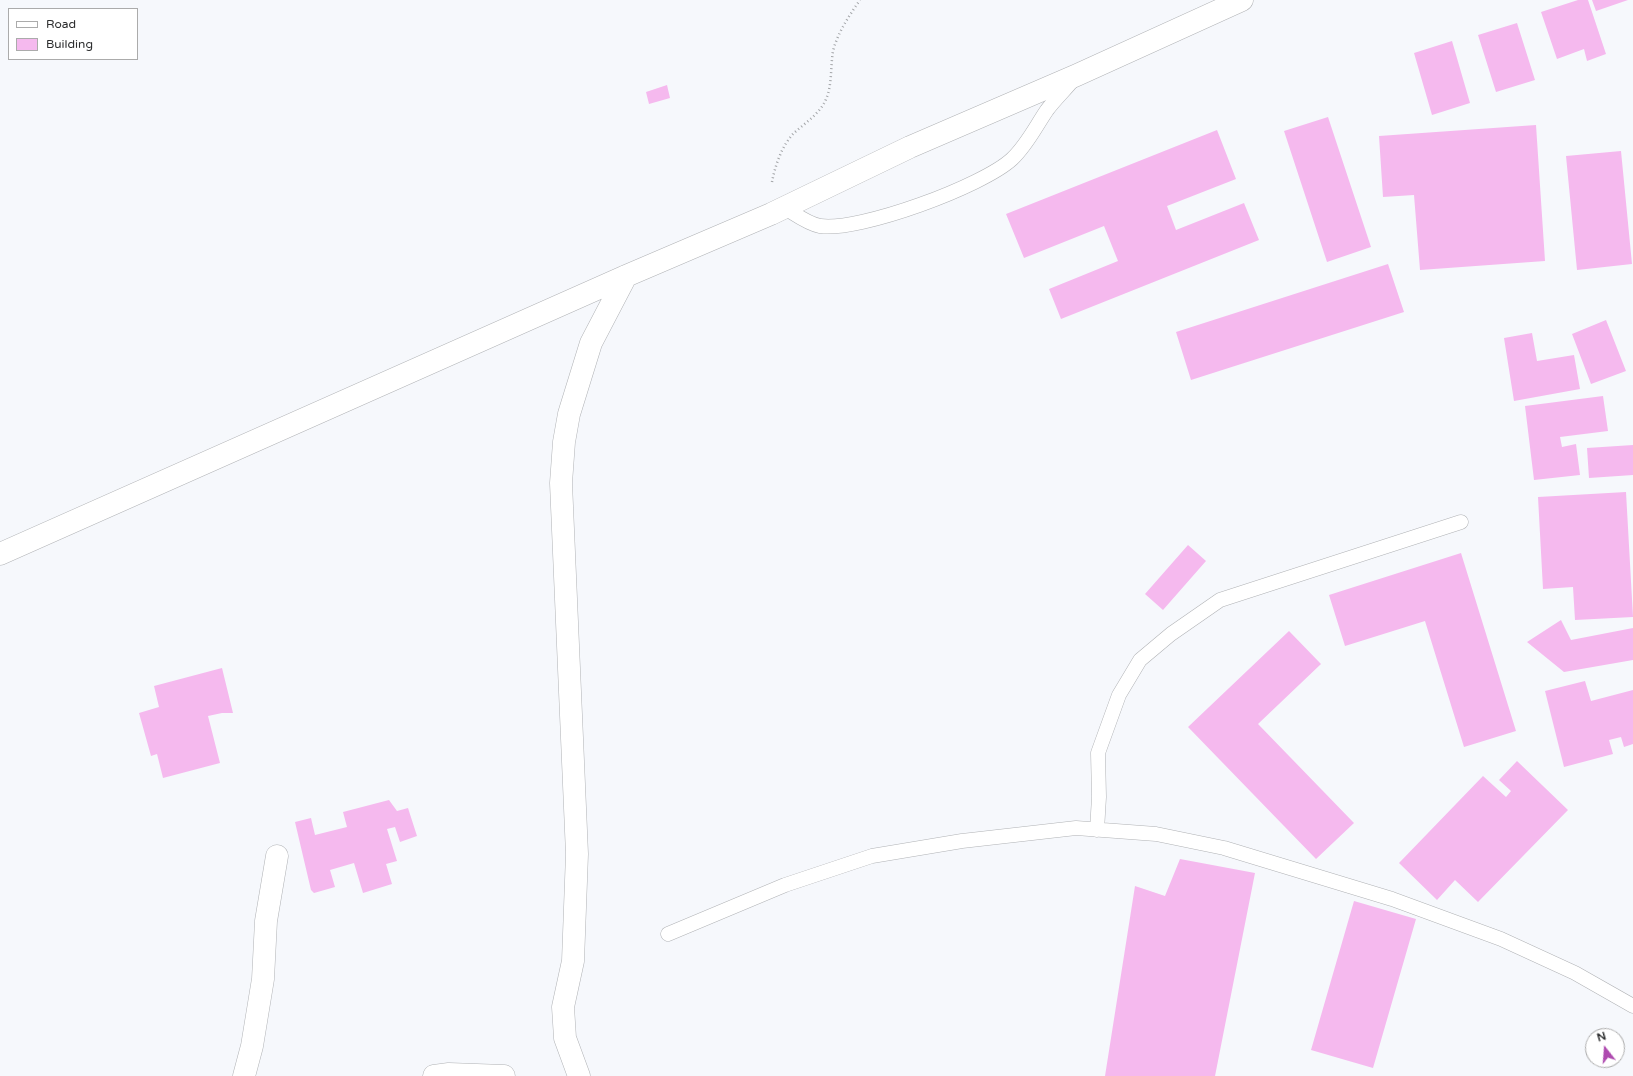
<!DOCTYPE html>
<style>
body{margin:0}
#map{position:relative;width:1633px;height:1076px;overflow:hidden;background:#f6f8fc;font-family:"Varela Round",sans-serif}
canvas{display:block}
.legend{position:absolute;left:8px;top:8px;width:130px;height:52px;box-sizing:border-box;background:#fff;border:1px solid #ababab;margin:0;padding:5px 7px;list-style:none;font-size:12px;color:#2c2d2e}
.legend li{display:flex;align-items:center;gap:8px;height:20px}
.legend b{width:20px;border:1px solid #ababab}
.north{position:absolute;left:1585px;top:1028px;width:40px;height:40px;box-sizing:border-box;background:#fff;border:1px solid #ababab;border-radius:50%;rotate:343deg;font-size:11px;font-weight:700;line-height:16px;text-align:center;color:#2c2d2e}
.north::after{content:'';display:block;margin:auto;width:14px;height:18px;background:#ae4aaf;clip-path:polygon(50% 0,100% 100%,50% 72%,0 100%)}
</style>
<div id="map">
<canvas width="1633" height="1076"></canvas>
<ul class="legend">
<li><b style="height:5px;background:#fff"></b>Road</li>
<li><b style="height:11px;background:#f5b9ee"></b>Building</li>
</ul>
<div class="north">N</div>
</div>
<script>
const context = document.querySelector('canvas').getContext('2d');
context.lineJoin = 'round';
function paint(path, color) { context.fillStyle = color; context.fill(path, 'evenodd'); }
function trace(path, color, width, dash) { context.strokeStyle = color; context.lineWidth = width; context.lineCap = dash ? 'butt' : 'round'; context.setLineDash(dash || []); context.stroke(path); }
paint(new Path2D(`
 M1578,0H1588L1606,54L1587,61L1584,49L1557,59L1541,12Z
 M1592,0H1628L1596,11Z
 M1517,23L1535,80L1496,92L1478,35Z
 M1452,41L1470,103L1432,115L1414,53Z
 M667,85L670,98L649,104L646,92Z
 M1328,117L1371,247L1327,262L1284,131Z
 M1536,125L1545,261L1420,270L1414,195L1383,197L1379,136Z
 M1217,130L1236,179L1167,206L1176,230L1244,203L1259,240L1061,319L1049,289L1118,261L1104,226L1024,258L1006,214Z
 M1621,151L1632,264L1577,270L1566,156Z
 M1388,264L1404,312L1191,380L1176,332Z
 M1606,320L1626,371L1591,384L1572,334Z
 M1532,333L1537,361L1574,355L1580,389L1514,401L1504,338Z
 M1603,396L1608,431L1560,437L1562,447L1576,444L1580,475L1534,480L1525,406Z
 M1633,445V475L1589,478L1587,448Z
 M1626,492L1633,617L1575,620L1573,587L1543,589L1538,497Z
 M1188,545L1206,561L1163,610L1145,594Z
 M1461,553L1516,731L1464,747L1425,621L1345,646L1329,595Z
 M1561,620L1571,640L1633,628V660L1564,672L1527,642Z
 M1289,631L1321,664L1258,724L1354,823L1316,859L1188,727Z
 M222,668L233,713H222L208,716L220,763L163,778L157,754L151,756L139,713L159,707L154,686Z
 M1585,681L1591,701L1633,690V744L1624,747L1621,737L1609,740L1613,754L1564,767L1545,691Z
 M1517,761L1568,810L1478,902L1455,880L1437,900L1399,863L1483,776L1506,797L1511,791L1499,780Z
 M389,800L397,811L408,808L417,836L400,842L395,827L387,829L397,861L386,864L392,884L363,893L354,863L330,870L335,887L314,893L311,890L295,822L311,818L315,835L347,827L343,812Z
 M1180,859L1255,873L1215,1076H1105L1135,886L1165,896Z
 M1354,901L1416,919L1373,1068L1311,1050Z`), '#f5b9ee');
const service = new Path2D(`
 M785,208C795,214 808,224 820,226C859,232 983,186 1012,159C1027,145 1036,126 1047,110C1055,99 1065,90 1073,80
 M1097,830L1099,797L1098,753L1119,695L1140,660L1171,634L1220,600L1461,522
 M668,934L785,885L872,856L962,841L1076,828L1156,834L1224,848L1392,899L1501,939L1575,973L1633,1006`);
const minor = new Path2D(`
 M0,554L626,276L771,214L910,147L1077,75L1242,0
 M244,1076L252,1046L263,979L266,921L277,856
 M434,1076L449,1074L504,1076
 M579,1076L565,1038L563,1007L573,961L577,854L561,483L564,442L569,414L591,343L626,276`);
trace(service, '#b0b2b5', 15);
trace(minor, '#b0b2b5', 23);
trace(new Path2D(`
 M772,182C775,166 782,145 794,133C804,124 816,116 823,105C833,89 830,69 833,51C838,32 849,16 860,0`), '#a3a5a8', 2.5, [1, 3]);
trace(service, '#fff', 14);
trace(minor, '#fff', 22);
</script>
